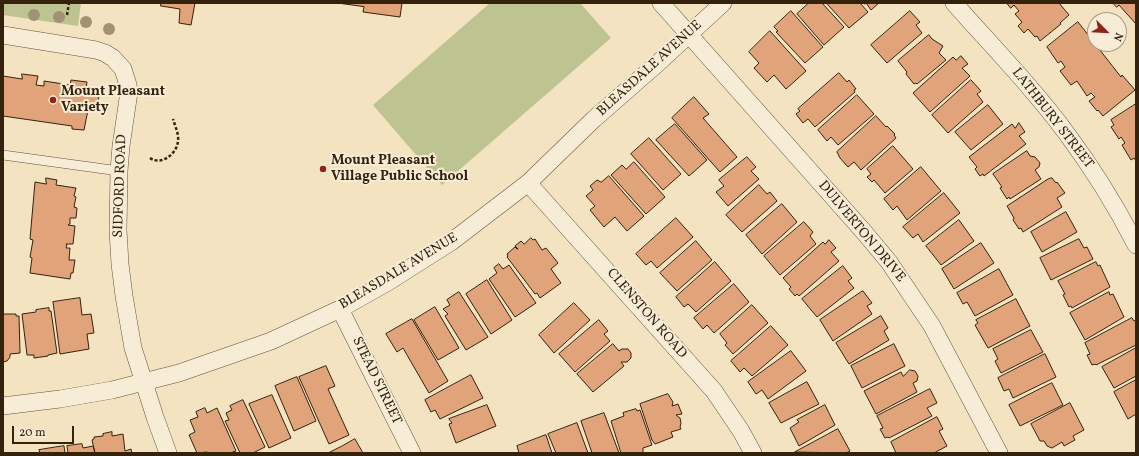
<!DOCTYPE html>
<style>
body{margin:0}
#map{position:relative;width:1139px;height:456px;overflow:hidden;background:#f3e3c1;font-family:Vollkorn,serif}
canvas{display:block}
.frame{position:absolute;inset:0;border:4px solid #34220d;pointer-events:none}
.north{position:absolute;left:1087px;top:12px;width:40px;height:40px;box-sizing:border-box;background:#f7edd7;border:1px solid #a99c86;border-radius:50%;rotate:114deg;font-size:11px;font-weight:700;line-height:16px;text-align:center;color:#34220d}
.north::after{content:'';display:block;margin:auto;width:14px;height:18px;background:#8f2418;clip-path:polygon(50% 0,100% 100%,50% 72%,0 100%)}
.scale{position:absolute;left:12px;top:426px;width:62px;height:18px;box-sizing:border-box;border:2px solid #34220d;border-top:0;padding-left:5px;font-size:12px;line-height:14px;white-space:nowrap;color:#34220d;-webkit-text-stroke:3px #f7edd7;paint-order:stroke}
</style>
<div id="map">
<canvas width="1139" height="456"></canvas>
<div class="frame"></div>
<div class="north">N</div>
<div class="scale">20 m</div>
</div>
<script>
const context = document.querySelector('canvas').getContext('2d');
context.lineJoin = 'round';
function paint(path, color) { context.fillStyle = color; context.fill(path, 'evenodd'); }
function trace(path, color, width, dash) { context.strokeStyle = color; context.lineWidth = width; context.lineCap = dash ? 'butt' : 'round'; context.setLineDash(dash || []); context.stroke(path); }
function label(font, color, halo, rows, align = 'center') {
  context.font = font + ' Vollkorn,serif'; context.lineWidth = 4; context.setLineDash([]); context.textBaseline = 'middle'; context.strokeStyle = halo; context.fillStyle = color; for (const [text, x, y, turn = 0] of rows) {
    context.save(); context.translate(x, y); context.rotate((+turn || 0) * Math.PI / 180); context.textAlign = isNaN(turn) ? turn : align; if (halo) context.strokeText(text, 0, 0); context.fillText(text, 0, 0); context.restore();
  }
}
paint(new Path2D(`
 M3,3H81L78,26L3,15Z
 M490,3H580L611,38L442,185L373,105Z`), '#bdc391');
const building = new Path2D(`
 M161,3H195L191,25L179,23L180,9L161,6Z
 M338,3H402L400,17L363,12L364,7Z
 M809,3H822L844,27L824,45L797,14Z
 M828,3H860L868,12L849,28L828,5Z
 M864,3H879L871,10L866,3L865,4Z
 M1007,3H1059L1069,15L1060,23L1061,24L1040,41L1037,36L1035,37L1028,29L1024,33L1018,26L1022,22L1015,14L1019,11L1014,5L1011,8Z
 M1113,3H1136V24L1119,5L1117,7Z
 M791,11L823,47L805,63L776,32L778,31L774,27Z
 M910,11L920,22L916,25L922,33L887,63L871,45Z
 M1078,22L1121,77L1122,75L1135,90L1103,116L1098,110L1097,111L1089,101L1095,97L1091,93L1087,96L1077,81L1071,85L1060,71L1065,67L1061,61L1058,63L1047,47Z
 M770,31L806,71L786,89L774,75L767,82L754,68L759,63L749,52Z
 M929,35L932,39L943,46L939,53L946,60L917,84L916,83L914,84L906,74L907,72L898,61Z
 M961,56L968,64L962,68L970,76L930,112L913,93L953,57L956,60Z
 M839,73L847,82L849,80L856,89L854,90L855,92L815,127L808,119L803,123L796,114L800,111L798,109Z
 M22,74L38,76L36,85L44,86V81L70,85L71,80L87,82L85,94L99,96L97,111L88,110L84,130L72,129V126L3,116V76L22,79Z
 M971,80L981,91L977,94L983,102L948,133L932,115Z
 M857,95L874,114L838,145L831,137L827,141L818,130Z
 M694,97L709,114L703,118L737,157L720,172L672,118Z
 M1136,104V161L1134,158L1131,160L1122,145L1125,143L1121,137L1119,139L1111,127L1114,125L1111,120Z
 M988,105L1003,124L971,150L955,132Z
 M876,116L886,127L887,126L895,134L894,135L896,138L861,170L854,162L848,167L840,158L837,152Z
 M1019,123L1025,132L1019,136L1026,144L984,176L983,174L980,176L975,169L977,167L969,157L1012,124L1015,128Z
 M675,124L707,160L689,176L656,140Z
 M649,138L681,174L663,190L631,154Z
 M893,146L913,169L885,193L874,180L872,182L867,177L871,174L867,169Z
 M1027,151L1030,156L1035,157L1040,163L1039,167L1035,170L1041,179L1010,199L1009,197L1007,199L1000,188L1002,187L993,174Z
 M747,157L756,167L751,171L759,179L728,206L716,192L724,186L719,180Z
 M634,162L665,197L646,214L611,175L622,165L626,169Z
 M921,167L941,191L907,220L897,206L893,210L884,199Z
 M609,176L644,216L627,231L615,217L604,227L590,210L595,206L586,196L593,190L590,186L597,180L601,182Z
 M46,178L57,180L56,185L76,188L74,196L76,197L74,207L77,208L76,218H70V224H69L68,225L75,226L73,244H66L67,245L66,248H70L69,260H75L73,273H71L70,279L30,273L32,258L30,257L33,240L30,239L35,182L46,184Z
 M1052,178L1056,183L1057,182L1065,193L1057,198L1062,207L1023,232L1021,228L1019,229L1013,220L1014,218L1007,206L1048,179Z
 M759,185L767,194L770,192L777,201L742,232L726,215Z
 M944,193L960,213L923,242L918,234L913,238L903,227Z
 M782,204L797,222L762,254L746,235Z
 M1066,212L1077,232L1042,252L1031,232Z
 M676,218L693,237L657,268L651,261L646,265L636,254Z
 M959,220L974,241L941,265L926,246Z
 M804,222L813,232L810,236L816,244L780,275L764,256Z
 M531,238L533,240L535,239L542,250L546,248L558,263L551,269L561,283L540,298L537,293L535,294L507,257L508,256L507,254L515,247L517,249H518L515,246L521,241L524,244Z
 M1079,239L1084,248L1087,247L1093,259L1051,280L1040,258Z
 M829,240L836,248L831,252L839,261L799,296L797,294L795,296L789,289L791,287L783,278L823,242L825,244Z
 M696,241L712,260L677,291L660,273Z
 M981,243L994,263L954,289L942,269Z
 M715,262L731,281L696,312L688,304L684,307L676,297Z
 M1096,262L1098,266L1100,265L1110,287L1072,308L1071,306L1069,307L1063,295L1065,294L1058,281Z
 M499,264L503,269L509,265L536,303L515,317L489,279L497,273L494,268Z
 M843,266L852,278L848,281L854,288L817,317L802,299Z
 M999,269L1013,295L975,316L967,302L963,304L957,293Z
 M487,280L512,320L491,334L466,294Z
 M734,284L749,302L714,333L707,325L703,329L694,318Z
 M863,291L872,303L867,306L872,314L833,341L820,320Z
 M459,292L488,337L466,350L445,316L448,314L443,309L450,305L447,300Z
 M1109,292L1110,295L1113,294L1124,317L1085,340L1070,313Z
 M80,298L82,315L91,314L94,333L87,334L89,349L60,354L53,302Z
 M1016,299L1030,326L988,348L975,325L978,323L976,320Z
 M574,303L590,320L554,353L539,335Z
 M752,305L768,323L733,354L725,345L727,343L720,334Z
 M435,307L459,348L438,360L414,320Z
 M49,308V311H51L57,353L48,355V356L34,358V355H27L22,314L36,312V310Z
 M3,314H16V316H19L20,353L10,354V357L7,361L3,362Z
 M881,316L888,328L884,331L889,340L849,364L836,343Z
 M1132,318L1134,321L1136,320V345L1096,365L1095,364L1092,365L1087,355L1090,354L1085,343Z
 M412,319L448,381L429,393L403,348L397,352L386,334Z
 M599,320L608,331L604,334L610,341L575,372L559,354Z
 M771,326L788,345L752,376L744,368L740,372L731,361Z
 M1031,330L1043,352L1001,373L995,361L998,359L993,349Z
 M613,344L619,351L622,349H628L631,353V358L627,362H621L624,366L593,392L577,374Z
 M894,344L905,366L862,388L851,366Z
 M1136,348V376L1114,388L1102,367Z
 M791,351L806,371L768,399L762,390L756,394L748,382Z
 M1045,354L1056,377L1013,398L1009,389L1004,391L998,378Z
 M326,366L335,386L328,389L349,435L329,444L299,377Z
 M910,370L915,371L918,376L917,381L913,383L917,392L876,414L864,391L901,372L903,376Z
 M471,375L483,398L440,419L435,410L431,412L425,400Z
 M297,377L316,421L294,431L275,386Z
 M1136,380V414L1128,419L1114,392Z
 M807,382L819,404L781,423L769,403Z
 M1052,383L1063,405L1020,426L1009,405Z
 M930,389L937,403L927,408L932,416L889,438L888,437L885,438L880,429L883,428L877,416Z
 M668,394L673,402L672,406L678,404L682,414L676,415L680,418L681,423L680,427L681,429L671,432L673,437L655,444L652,440L640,404Z
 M272,395L291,438L269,448L249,404Z
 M243,400L265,447L253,453H240L225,421L229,420L226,413L232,410L230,406Z
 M1070,403L1084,430L1073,436L1075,440L1064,446L1062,442L1052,448L1047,446L1044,441H1040L1031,424Z
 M487,405L496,426L456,443L449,424L452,423L449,419Z
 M825,405L835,425L799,446L790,428L799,422L797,420Z
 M205,408L207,413L217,408L236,451L230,453H208L207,452L197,453L189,435L195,432L190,420L198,417L196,412Z
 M636,409L637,411L640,410L652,445L643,448V453H621L611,421L624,416L623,413Z
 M604,413L619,453H592L581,421Z
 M937,417L943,429L939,431L947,446L934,453H896L891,442Z
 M577,423L588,453H556L548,434Z
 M838,429L850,451L846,453L795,452Z
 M112,432V436L123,434L125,451L131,449L132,453H95L92,440L94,439V437L103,436V434Z
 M546,435L552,453H519L517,446Z
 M355,439L363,453H328L342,446Z
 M82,444L83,448L93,446L95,453H68L67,446Z
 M64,446L65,453H40L39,450Z`);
paint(building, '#e1a379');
trace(building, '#34220d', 1);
const service = new Path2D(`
 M3,155L119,171`);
const minor = new Path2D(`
 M661,3L864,232L889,262L932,326L999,453
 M954,3C992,46 1033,88 1067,134C1093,169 1116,206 1136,245
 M3,35L96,50L105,53L113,58L123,69L128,85L129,92L121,146L119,171L118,230L120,264L124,296L133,348L155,417L168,453
 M528,183L714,391L741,431L753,453
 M340,309L412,453
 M3,406L60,399L112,390L179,373L271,341L340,309L388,282L451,242L528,183L594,119L658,63L723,3`);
trace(service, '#64523a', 10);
trace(minor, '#64523a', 18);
trace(new Path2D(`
 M67,15L69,3
 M150,158C161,166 177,154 178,141C179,134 175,126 173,119`), '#34220d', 2.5, [3, 2]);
trace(service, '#f7edd7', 9);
trace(minor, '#f7edd7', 17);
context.fillStyle = '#a09374';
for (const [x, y] of [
 [34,15],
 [59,17],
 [86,22],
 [109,29]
]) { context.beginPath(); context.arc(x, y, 6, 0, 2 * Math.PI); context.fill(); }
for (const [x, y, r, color] of [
 [53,100,4,"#8f2418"],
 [323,169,4,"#8f2418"]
]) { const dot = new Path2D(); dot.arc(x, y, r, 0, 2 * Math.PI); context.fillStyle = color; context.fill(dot); trace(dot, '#f7edd7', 1.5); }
label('14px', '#34220d', '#f7edd7', [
 ["BLEASDALE AVENUE",650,69,-42],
 ["LATHBURY STREET",1052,119,52],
 ["SIDFORD ROAD",121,186,-88],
 ["DULVERTON DRIVE",861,232,50],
 ["BLEASDALE AVENUE",399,272,-31],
 ["CLENSTON ROAD",646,314,49],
 ["STEAD STREET",376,381,64]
]);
label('bold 14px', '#34220d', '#f7edd7', [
 ["Mount Pleasant",61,92],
 ["Variety",61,108],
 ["Mount Pleasant",331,161],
 ["Village Public School",331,177]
], 'left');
</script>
